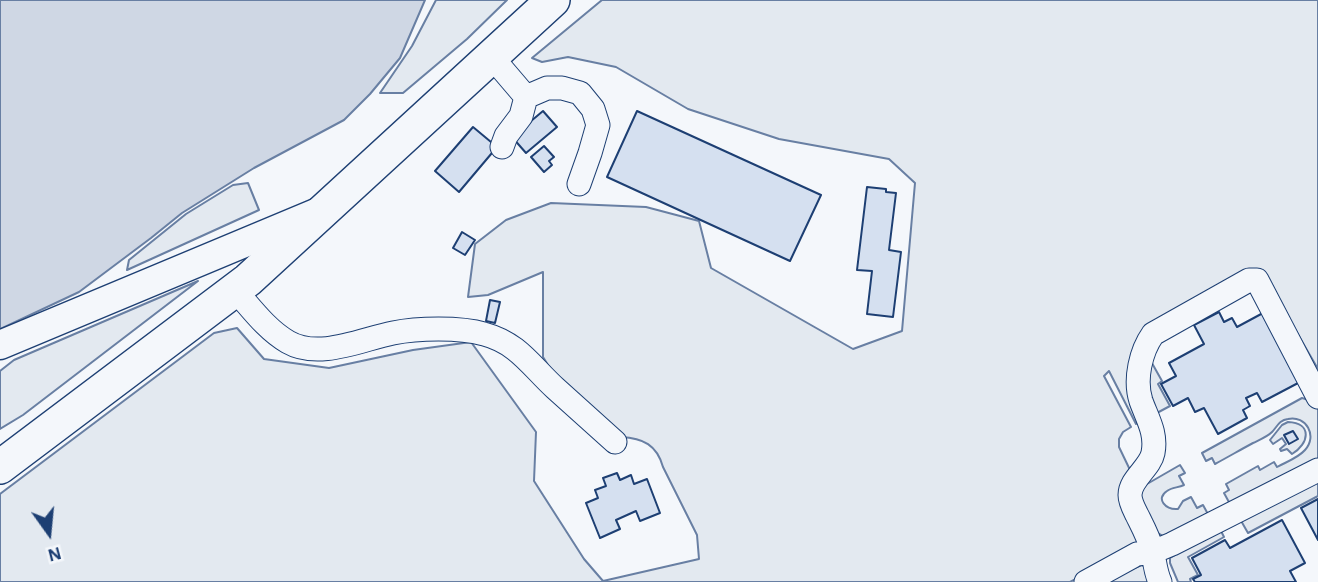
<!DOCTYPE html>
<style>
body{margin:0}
#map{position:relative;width:1318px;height:582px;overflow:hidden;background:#f4f7fb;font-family:"Alegreya Sans",sans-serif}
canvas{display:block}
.north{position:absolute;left:14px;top:498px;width:70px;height:70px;-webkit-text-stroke:5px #f4f7fb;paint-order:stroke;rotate:165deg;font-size:19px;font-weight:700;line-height:28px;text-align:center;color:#1d3f73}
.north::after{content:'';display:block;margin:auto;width:24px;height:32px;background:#1d3f73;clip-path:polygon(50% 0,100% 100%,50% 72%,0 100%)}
</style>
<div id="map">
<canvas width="1318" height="582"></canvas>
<div class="north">N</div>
</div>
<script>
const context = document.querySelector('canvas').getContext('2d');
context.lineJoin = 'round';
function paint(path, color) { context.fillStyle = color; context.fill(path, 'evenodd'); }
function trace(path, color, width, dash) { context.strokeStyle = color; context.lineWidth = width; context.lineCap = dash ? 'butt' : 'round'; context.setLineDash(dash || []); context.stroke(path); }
const green = new Path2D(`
 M436,0H507L467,39L403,93H380L412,46Z
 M602,0H1318V369L1293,326L1255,271L1143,337V420L1136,424L1109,371L1104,376L1131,427L1123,432L1119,439V447L1131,472L1141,546L1070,582H0V494L214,333L237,328L264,359L329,368L413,350L471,342L536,432L534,481L584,559L603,581L699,559L697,535L663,467C657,445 643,438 621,437L553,373L543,357V272L488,295L468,297L475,244L506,220L551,203L646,207L699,221L711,268L853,349L902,331L915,183L889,159L779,139L688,109L616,67L568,57L542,62L532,58Z
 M248,183L259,210L127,270L129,260L186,214L233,185Z
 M198,281L23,415L0,429V371L14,360Z
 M1148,356L1162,381L1158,384L1170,406L1155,414L1147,401Z
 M1302,398L1312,401L1318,408V461L1230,504L1224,493L1229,490L1226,484L1258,466L1260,470L1274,462L1277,467C1286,462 1298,458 1305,450C1318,436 1306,415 1288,419C1279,420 1277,427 1272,432C1267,437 1259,440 1253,443C1240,450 1228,457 1215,464L1212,458L1206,461L1202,453Z
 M1288,422C1313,423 1309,444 1292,454L1287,449L1281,451L1280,449L1286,444L1282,438L1273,444L1270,440L1282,425Z
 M1180,465L1185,473L1179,476L1184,485C1178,488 1172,487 1167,491C1155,499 1166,510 1178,509L1183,501L1191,497L1197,508L1203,505L1209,516L1165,537L1156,532L1138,500L1140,492L1147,484Z
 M1318,477V496L1248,533L1240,519Z
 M1220,529L1224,537L1188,557L1198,575L1190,579L1191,582H1178L1170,563V558Z
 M1142,565L1147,569L1152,582H1101L1103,580Z`);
paint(green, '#e3e9f0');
trace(green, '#687fa3', 2);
const water = new Path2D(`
 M0,0H425L400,58L370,94L344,120L254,168L182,213L151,238L79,292L0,329Z`);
paint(water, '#cfd7e4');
trace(water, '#687fa3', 2);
const building = new Path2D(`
 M543,111L557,127L526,153L512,137Z
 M637,111L821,195L790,261L607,177Z
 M473,127L497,147L459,192L435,171Z
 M544,146L554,157L549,161L552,165L544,172L531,157Z
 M867,187L886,189V192L896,193L889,250L901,252L893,317L867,314L872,271L857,270Z
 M462,232L475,240L465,255L453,248Z
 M490,300L500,302L495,323L486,321Z
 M1219,312L1224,322L1232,318L1237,327L1263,313L1300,382L1262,402L1257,393L1246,398L1250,406L1243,410L1247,418L1218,434L1204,408L1195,412L1188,398L1173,406L1161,384L1176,376L1169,363L1204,344L1194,325Z
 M1293,431L1298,439L1289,444L1284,435Z
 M617,473L620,480L631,475L634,484L647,479L660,513L640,521L636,511L616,520L620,529L600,538L586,503L598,498L595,490L606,486L603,478Z
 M1318,499V540L1301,508Z
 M1282,520L1305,563L1290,571L1296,582H1195L1193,579L1201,575L1192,558L1225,540L1230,548Z`);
paint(building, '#d5e0f0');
trace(building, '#1d3f73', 2);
const minor = new Path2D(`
 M491,56L526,97
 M502,147L506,136L521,116L526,97L547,88H562L580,93L593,109L598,125L590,153L579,184
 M235,290C251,308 267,330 288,342C319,360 362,339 393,333C417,328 460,327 484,334C518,343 531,366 555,388C575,406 595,424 615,442
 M1086,582L1137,554L1153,552L1172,544L1318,470
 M1160,582C1155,571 1155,561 1152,550C1149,538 1143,527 1137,515C1134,509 1130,502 1130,495C1130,479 1150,468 1153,453C1157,433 1147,418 1141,401C1134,379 1141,351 1153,334L1249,280H1257L1318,397`);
const major = new Path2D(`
 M0,345L316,213`);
const highway = new Path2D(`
 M0,467L248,280L553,0`);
trace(minor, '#1d3f73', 25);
trace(major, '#1d3f73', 31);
trace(highway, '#1d3f73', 36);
trace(minor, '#f4f7fb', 23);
trace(major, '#f4f7fb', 28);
trace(highway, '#f4f7fb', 33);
</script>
